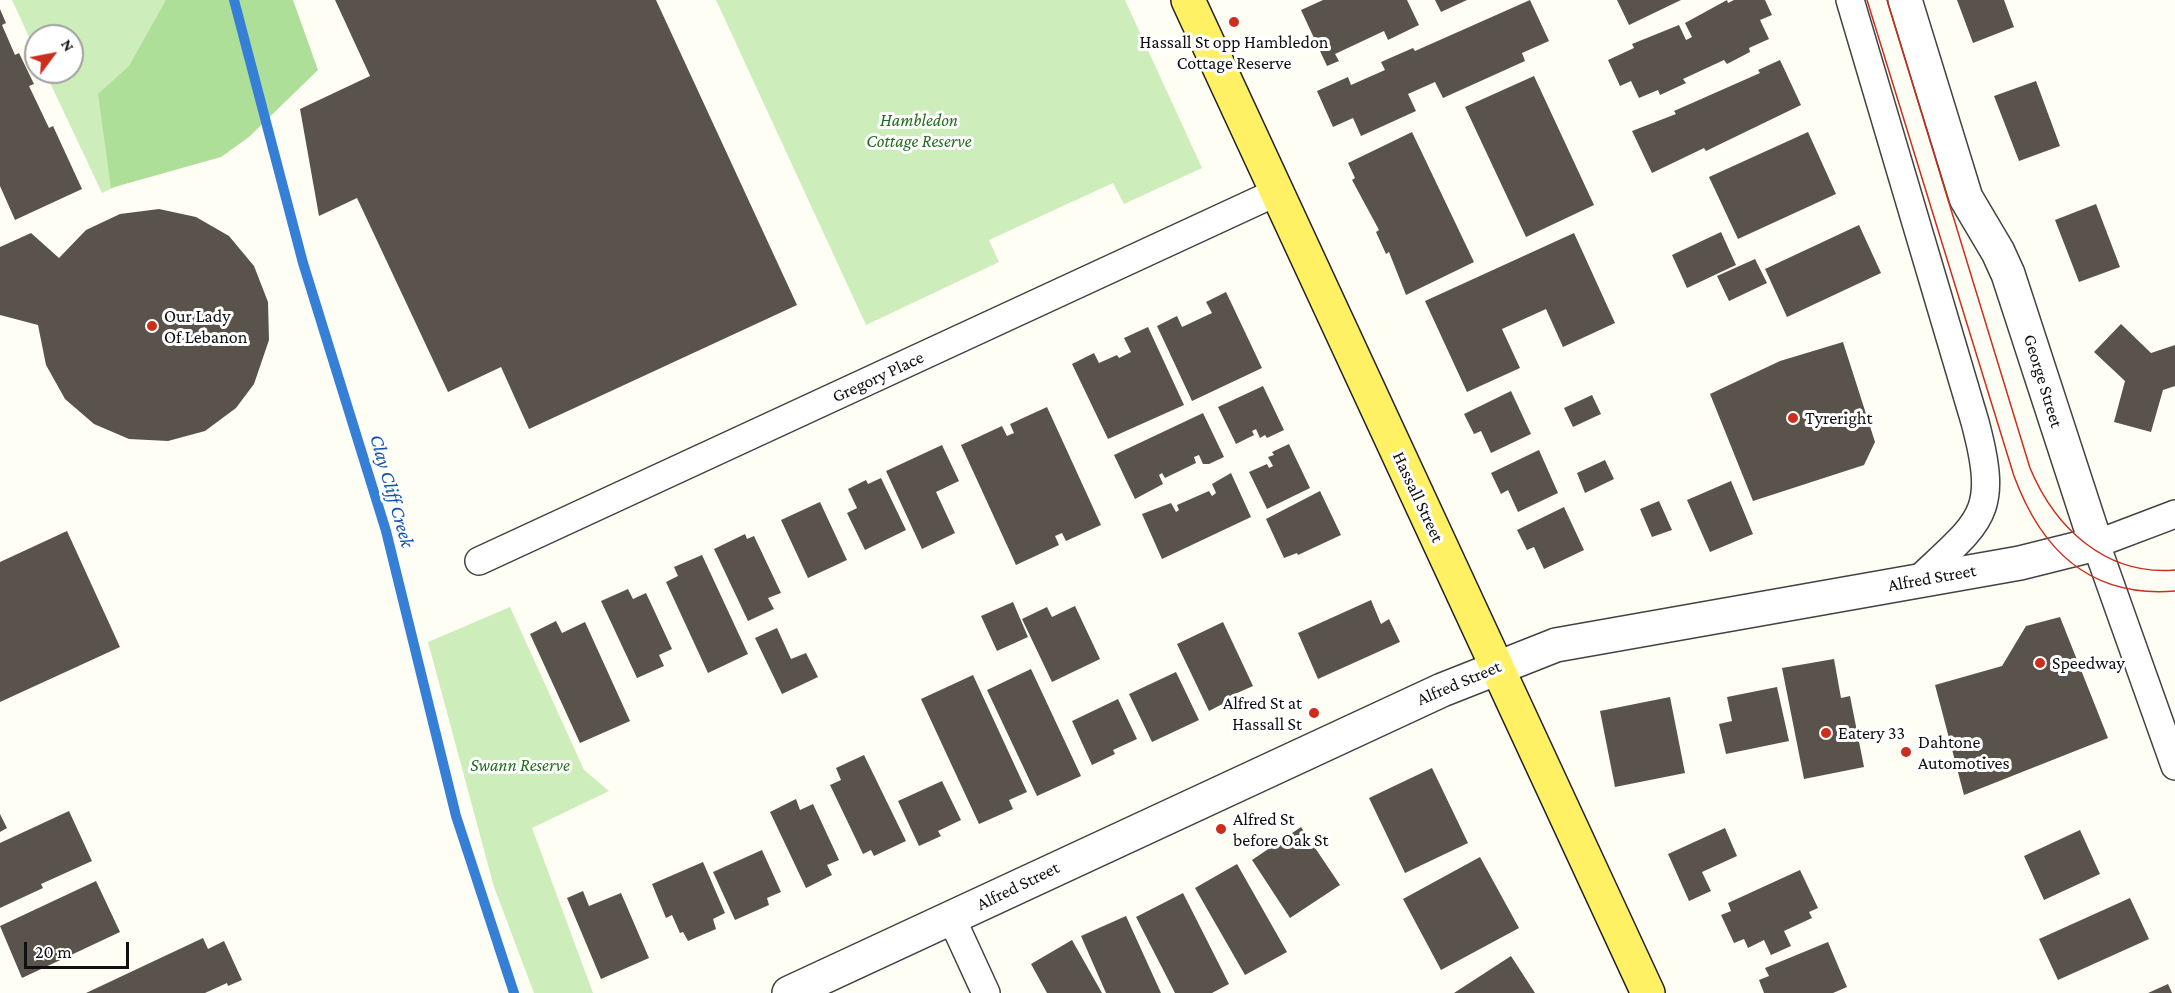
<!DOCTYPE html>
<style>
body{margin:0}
#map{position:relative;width:2175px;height:993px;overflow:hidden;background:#fffef4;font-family:"Crimson Pro",serif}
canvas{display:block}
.north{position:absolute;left:24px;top:24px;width:60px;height:60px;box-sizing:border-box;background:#fff;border:2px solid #9f9f9f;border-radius:50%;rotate:58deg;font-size:16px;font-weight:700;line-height:24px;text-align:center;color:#101010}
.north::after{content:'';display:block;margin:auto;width:21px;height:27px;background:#cc2e1d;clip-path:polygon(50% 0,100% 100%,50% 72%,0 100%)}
.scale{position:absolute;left:24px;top:942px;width:105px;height:27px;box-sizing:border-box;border:3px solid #101010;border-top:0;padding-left:8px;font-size:18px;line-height:21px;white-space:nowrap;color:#101010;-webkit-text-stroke:4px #fff;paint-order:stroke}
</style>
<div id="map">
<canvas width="2175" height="993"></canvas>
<div class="north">N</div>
<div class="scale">20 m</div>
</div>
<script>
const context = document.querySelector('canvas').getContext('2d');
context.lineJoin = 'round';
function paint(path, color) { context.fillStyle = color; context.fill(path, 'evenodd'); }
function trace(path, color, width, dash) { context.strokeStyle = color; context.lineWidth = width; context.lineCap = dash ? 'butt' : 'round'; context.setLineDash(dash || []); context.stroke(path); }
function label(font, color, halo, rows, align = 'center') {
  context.font = font + ' "Crimson Pro",serif'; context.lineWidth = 6; context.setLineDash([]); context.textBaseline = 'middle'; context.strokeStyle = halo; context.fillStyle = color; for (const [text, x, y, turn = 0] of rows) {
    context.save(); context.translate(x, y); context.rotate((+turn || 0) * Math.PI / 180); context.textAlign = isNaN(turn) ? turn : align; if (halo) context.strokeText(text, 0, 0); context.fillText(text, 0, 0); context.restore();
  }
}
paint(new Path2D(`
 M12,0H217L258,118L102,193L45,72H72V36H36V52Z
 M716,0H1125L1202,168L1124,204L1113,183L989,240L999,262L866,325Z
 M510,607L584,770L609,791L532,828L593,993H534L494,887L428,642Z`), '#cdedba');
paint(new Path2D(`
 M166,0H293L318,70L249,137L221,157L111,188L98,94L129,66Z`), '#addf98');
trace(new Path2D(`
 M234,0L303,263L386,531L456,816L514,993`), '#367fd7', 10);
paint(new Path2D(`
 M335,0H656L797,305L529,429L501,367L448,392L357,198L319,216L300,109L370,76Z
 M1323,0H1407L1419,25L1388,40L1384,31L1335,54L1339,61L1327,66L1301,10Z
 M1435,0H1467L1441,12Z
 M1530,0L1549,41L1522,53L1525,61L1443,98L1435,82L1408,94L1416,111L1361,136L1353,118L1333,127L1317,91L1348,77L1351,85L1385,70L1381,62L1413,48L1415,51Z
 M1617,0H1681L1629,25Z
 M1727,0L1728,3L1734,0H1765L1772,15L1760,20L1769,39L1749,48L1750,52L1727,64L1724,60L1683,79L1686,83L1660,95L1658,90L1639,98L1631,81L1620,86L1608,60L1634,48L1632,44L1679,25L1686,40L1692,37L1685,23Z
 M1957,0H2004L2014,27L1973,43Z
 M0,9L6,23L2,25L15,55L19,53L34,84L29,86L49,128L53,126L82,189L15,220L0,186Z
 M1780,60L1801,105L1706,151L1704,148L1652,173L1632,131L1676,114L1674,111L1760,73L1758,70Z
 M1534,76L1594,205L1526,237L1465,107Z
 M2036,81L2060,146L2019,161L1994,96Z
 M1412,132L1474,262L1406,295L1389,252L1386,254L1376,232L1379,230L1352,180L1355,178L1348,163Z
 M1808,132L1836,194L1738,239L1709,177Z
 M2096,204L2120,267L2079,282L2055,220Z
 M159,209L196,217L229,236L254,266L268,302L269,340L254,384L236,408L205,431L168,441L129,439L94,424L65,399L46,365L38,325L0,315V247L31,233L59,258L86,230L120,214Z
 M1859,225L1881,273L1787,317L1765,269Z
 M1721,232L1736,265L1687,288L1672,255Z
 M1574,233L1615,323L1563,347L1546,309L1502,329L1520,368L1467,392L1425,301Z
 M1755,259L1767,283L1729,301L1717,276Z
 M1226,292L1262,368L1192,401L1157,326L1177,316L1182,327L1212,313L1206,302Z
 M2121,324L2151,353L2175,345V386L2163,390L2151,432L2114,422L2125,381L2094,352Z
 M1148,327L1184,405L1108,439L1072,364L1094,353L1099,363L1117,355L1119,358L1131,352L1124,338Z
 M1843,342L1875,442L1864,465L1753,501L1710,394L1780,361Z
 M1263,386L1284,430L1267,438L1265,435L1260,438L1256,429L1252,431L1254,435L1236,444L1218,407Z
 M1511,391L1531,434L1491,453L1481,431L1474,434L1464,414Z
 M1592,395L1601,414L1573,427L1564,408Z
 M1047,407L1101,525L1066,541L1062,533L1055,536L1059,545L1016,565L961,445L1002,426L1007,436L1014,433L1010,424Z
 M1203,413L1224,457L1209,464H1203L1199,455L1194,457L1196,463L1165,478L1162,473L1159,475L1163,484L1135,499L1114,455Z
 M1289,444L1310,488L1267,509L1249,472L1267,464L1269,468L1273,466L1268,457L1274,455L1272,452Z
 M942,445L959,481L936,492L955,533L922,549L886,471Z
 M1539,450L1558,493L1518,512L1508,490L1501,494L1491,473Z
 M1605,460L1614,479L1585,493L1577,473Z
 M1231,473L1251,517L1162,559L1142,514L1171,503L1176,512L1179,510L1177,505L1209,491L1212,496L1216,493L1212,484Z
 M881,478L906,530L865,550L847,513L857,508L848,489L866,480L868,484Z
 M1731,481L1753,534L1710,552L1687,500Z
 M1320,491L1341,535L1298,555L1297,553L1284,558L1266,519Z
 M1659,501L1672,530L1652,537L1640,509Z
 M820,502L847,560L808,578L781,520Z
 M1564,507L1584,550L1544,569L1534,547L1527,550L1517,530Z
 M67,531L120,647L0,702V562Z
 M745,534L747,539L754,536L781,593L768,598L774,609L748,621L714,549Z
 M702,555L748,654L708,673L666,582L678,576L674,567Z
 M628,589L633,599L646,593L672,649L659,655L664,666L637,678L601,601Z
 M1371,600L1381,624L1389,619L1400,642L1318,679L1298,633Z
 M1013,602L1028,637L997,651L981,616Z
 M1075,606L1100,659L1052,682L1022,619L1047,607L1052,617Z
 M2060,617L2108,738L1964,795L1935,685L2002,666L2026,626Z
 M556,621L562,633L585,622L630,721L580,743L530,634Z
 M1223,622L1253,686L1228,697L1230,700L1209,711L1177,644Z
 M777,628L791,659L806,653L818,677L782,694L755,638Z
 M1834,659L1841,698L1850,696L1864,767L1804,779L1782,668Z
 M1031,669L1081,776L1037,796L987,690Z
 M1176,672L1199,720L1152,742L1129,694Z
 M973,675L1027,792L1009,800L1013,809L979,824L921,699Z
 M1777,687L1789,741L1726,754L1719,724L1732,721L1727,697Z
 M1670,697L1685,773L1615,787L1600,711Z
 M1118,699L1137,739L1113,750L1115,754L1092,765L1072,721Z
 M864,755L906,841L874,856L871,850L863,854L830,785L841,780L836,768Z
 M1432,768L1468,843L1405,873L1369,798Z
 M942,781L961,820L938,831L941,836L919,846L898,801Z
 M796,799L800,810L813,804L839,860L827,865L832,875L806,888L770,812Z
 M69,811L92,861L41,884L43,888L0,908V843Z
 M0,814L7,828L0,832Z
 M1301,827L1340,885L1290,918L1252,860Z
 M1725,828L1737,856L1702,872L1711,891L1689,901L1668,854Z
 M2080,830L2100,874L2044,900L2024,856Z
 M762,850L781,892L767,898L769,905L735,920L713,872Z
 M1480,857L1519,928L1441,970L1403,899Z
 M703,862L725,913L713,919L716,929L688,941L683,932L680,933L672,915L666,918L652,884Z
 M1237,864L1287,952L1245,975L1195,888Z
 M1800,870L1818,908L1809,912L1812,918L1784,931L1791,946L1771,955L1764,940L1748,948L1744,939L1734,943L1721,915L1731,911L1728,903Z
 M96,881L120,932L22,978L0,926Z
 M583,891L589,906L621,893L649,958L601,979L567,898Z
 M1183,893L1229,984L1212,993H1175L1136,917Z
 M2130,898L2149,939L2058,980L2039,939Z
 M1126,916L1161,993H1106L1081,936Z
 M203,938L208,949L224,941L242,980L228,986L227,983L205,993H86Z
 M1072,940L1102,993H1047L1031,964Z
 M1828,942L1847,987L1833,993H1764L1759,980L1769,976L1765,968Z
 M1511,956L1535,993H1454Z
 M2168,984L2172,993H2148Z`), '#5a534c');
const minor = new Path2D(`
 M1850,0L1975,422C2000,516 1981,520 1916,582
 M2175,514L2096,544L2175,766
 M479,561L1277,192
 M952,919L986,993`);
const tertiary = new Path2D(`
 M789,993L1442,690L1556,645L2020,563L2096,544L2008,274L1998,252L1966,198L1905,0`);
const primary = new Path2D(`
 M1188,0L1648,993`);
trace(minor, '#434343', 30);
trace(tertiary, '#434343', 36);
trace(primary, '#212121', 36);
trace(minor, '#fff', 27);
trace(tertiary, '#fff', 33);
trace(primary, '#fff064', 33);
trace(new Path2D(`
 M1867,0L2014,476C2042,552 2091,598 2175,591
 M1887,0L2030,468C2055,528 2106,576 2175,570`), '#cc2e1d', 1.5);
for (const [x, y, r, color] of [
 [1234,22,6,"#cc2e1d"],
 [152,326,6,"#cc2e1d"],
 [1793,418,6,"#cc2e1d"],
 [2040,663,6,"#cc2e1d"],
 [1314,713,6,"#cc2e1d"],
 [1826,733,6,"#cc2e1d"],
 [1906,752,6,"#cc2e1d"],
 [1221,829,6,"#cc2e1d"]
]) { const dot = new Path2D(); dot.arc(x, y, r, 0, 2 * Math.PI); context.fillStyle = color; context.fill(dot); trace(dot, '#fff', 2); }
label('18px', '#101010', '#fff', [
 ["Hassall St opp Hambledon",1234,42,"center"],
 ["Cottage Reserve",1234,63,"center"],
 ["Our Lady",164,316],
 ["Of Lebanon",164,337],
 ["Tyreright",1805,418],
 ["Speedway",2052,663],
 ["Alfred St at",1302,703,"right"],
 ["Hassall St",1302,724,"right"],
 ["Eatery 33",1838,733],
 ["Dahtone",1918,742],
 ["Automotives",1918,763],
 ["Alfred St",1233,819],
 ["before Oak St",1233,840]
], 'left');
label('italic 18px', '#206e1b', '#fff', [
 ["Hambledon",919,120],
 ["Cottage Reserve",919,141],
 ["Swann Reserve",520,765]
]);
label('18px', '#101010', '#fff', [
 ["Gregory Place",878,377,-25],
 ["George Street",2043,381,73],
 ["Hassall Street",1418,497,65],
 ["Alfred Street",1932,578,-10],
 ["Alfred Street",1459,683,-23],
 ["Alfred Street",1018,886,-26]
]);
label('italic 20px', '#0f51ad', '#fff', [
 ["Clay Cliff Creek",392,491,74]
]);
</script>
